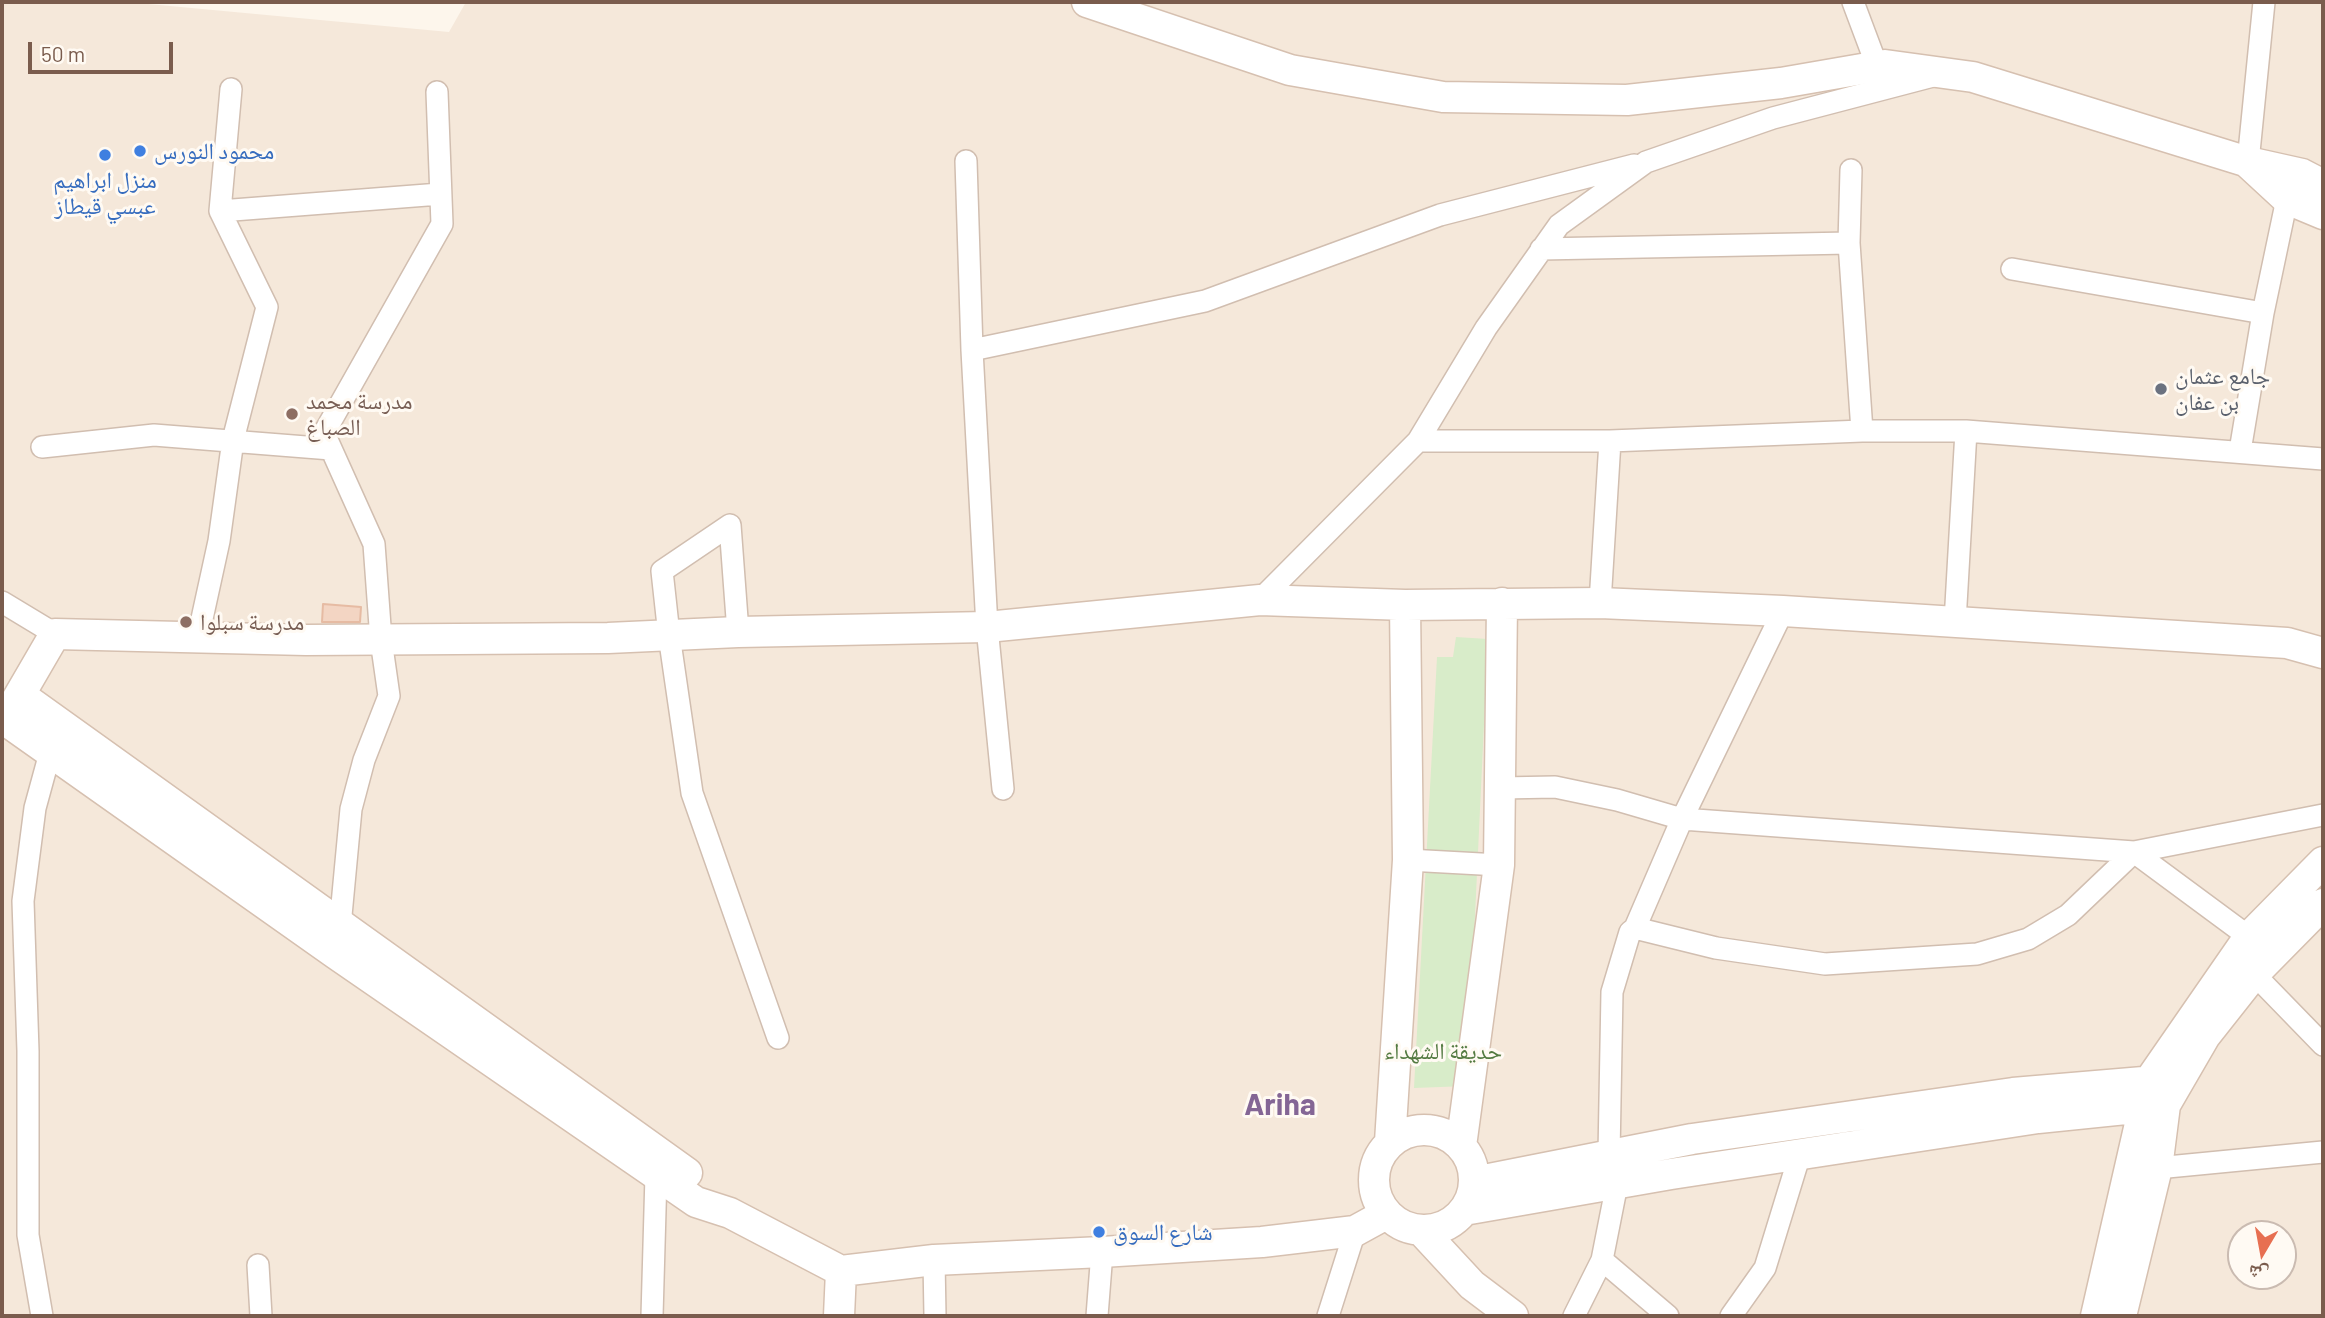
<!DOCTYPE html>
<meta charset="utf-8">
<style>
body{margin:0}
#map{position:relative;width:2325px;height:1318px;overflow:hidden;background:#fdf6ec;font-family:Barlow,"Noto Naskh Arabic",sans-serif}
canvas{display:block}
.frame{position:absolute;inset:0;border:4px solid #7a5c4d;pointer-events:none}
.north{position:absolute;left:2227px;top:1220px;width:70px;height:70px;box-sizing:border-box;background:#fffaf3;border:2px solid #cabbb1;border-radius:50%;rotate:190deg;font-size:19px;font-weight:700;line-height:28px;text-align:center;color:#7a5c4d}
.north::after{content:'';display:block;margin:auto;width:24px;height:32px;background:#e76f51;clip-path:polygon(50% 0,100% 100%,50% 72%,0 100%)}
.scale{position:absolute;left:28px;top:42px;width:145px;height:32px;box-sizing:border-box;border:4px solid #7a5c4d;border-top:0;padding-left:9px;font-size:21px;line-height:24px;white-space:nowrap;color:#7a5c4d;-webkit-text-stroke:5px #fffaf3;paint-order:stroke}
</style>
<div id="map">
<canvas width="2325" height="1318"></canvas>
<div class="frame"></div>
<div class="north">ش</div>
<div class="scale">50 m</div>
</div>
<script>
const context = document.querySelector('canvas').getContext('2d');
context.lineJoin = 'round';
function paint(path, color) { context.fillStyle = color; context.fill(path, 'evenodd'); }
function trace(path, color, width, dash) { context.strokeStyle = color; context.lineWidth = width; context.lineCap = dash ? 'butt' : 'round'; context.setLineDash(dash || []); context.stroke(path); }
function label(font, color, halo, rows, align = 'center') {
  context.font = font + ' Barlow,"Noto Naskh Arabic",sans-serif'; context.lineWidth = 6; context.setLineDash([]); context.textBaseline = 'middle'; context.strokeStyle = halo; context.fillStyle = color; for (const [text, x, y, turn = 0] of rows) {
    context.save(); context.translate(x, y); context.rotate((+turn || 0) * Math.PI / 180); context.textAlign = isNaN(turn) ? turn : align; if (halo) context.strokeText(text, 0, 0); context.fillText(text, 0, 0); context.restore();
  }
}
paint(new Path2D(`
 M2,2H127L449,32L466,2H2323V1316H2ZM2241,1234H2283V1276H2241Z`), '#f5e8da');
paint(new Path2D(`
 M1456,637L1488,639L1467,1086L1414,1088L1437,657H1453Z`), '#d8ecc9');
const building = new Path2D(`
 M323,604L361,607L360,622H322Z`);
paint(building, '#f3d5c3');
trace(building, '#e6bba3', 2);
const street = new Path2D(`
 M1853,2L1877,66
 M966,161L972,350L987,627L1003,789
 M2248,162L2264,2
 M1851,170L1849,243L1862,431
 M220,211L440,194
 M1541,249L1849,243
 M2012,269L2263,313
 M972,350L1205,301L1440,215L1634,165
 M1418,441H1610L1862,431H1966L2323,459
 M42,447L154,435L331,449
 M2240,451L2263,313L2287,199
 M1260,600L1418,441L1486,328L1559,225L1646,162L1773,118L1933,76
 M2,602L55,634
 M1600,603L1610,441
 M1955,622L1966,431
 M738,632L730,525L662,571L669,635L692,793L778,1038
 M198,637L219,541L233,440L267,307L220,211L231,89
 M1501,788L1555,787L1617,800L1682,819L2134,852L2249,937
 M1408,860L1499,865
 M340,926L351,809L364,760L389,696L381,640L374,544L324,433L442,224L437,92
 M1635,928L1716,948L1825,964L1977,954L2028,939L2068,915L2134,852L2323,815
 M2254,974L2323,1045
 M2157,1168L2323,1152
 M934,1260L935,1316
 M1602,1260L1668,1316
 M258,1265L261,1316
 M42,1316L28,1235V1051L23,901L35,808L50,753
 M652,1316L656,1175
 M1097,1316L1102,1252
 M1328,1316L1355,1231
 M1574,1316L1602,1260L1617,1184L1609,1154L1612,992L1630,932L1635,928L1682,819L1783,611
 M1731,1316L1765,1268L1800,1154`);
const secondary = new Path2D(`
 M1087,2L1290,70L1443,97L1627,100L1781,83L1885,65L1973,77L2248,162L2302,174L2323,185
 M2248,163L2287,199L2323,214
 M20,695L687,1173
 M1374 1180a50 50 0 1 1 100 0a50 50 0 1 1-100 0Z
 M1390,1142L1408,860L1405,605
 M1461,1146L1499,865L1502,603
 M1474,1182L1692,1139L2013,1093L2179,1079
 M1464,1210L1671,1174L2038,1118L2165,1105
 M1386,1214L1355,1231L1262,1242L1102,1252L934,1260L841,1271L730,1213L696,1202L336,954L5,720L55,634L306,640L608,638L738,632L987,627L1260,600L1405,605L1600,603L1783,611L2287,643L2323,653
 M1421,1230L1472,1285L1513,1316
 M839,1316L841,1271
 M2096,1316L2150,1080L2249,937L2323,862
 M2121,1316L2157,1168L2165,1105L2205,1036L2254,974L2323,904`);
trace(street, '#d1beb0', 24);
trace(secondary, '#d6c0b0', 33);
trace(street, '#fff', 21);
trace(secondary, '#fff', 30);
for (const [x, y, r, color] of [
 [140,151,7,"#3f7fe0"],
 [105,155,7,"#3f7fe0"],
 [2161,389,7,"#6b7280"],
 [292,414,7,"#8d6e63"],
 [186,622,7,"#8d6e63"],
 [1099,1232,7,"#3f7fe0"]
]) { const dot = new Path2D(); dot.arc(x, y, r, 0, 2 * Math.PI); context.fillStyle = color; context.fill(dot); trace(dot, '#fffaf3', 2.5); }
label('23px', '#366cbe', '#fffaf3', [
 ["محمود النورس",154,151],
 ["منزل ابراهيم",105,180,"center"],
 ["عبسي قيطاز",105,206,"center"],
 ["شارع السوق",1113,1232]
], 'left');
label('23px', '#5b616d', '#fffaf3', [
 ["جامع عثمان",2175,376],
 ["بن عفان",2175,402]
], 'left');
label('23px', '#785e54', '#fffaf3', [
 ["مدرسة محمد",306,401],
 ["الصباغ",306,427],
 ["مدرسة سبلوا",200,622]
], 'left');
label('23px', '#537a41', '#fffaf3', [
 ["حديقة الشهداء",1443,1051]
]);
label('bold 30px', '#846695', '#fffaf3', [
 ["Ariha",1280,1105]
]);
</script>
